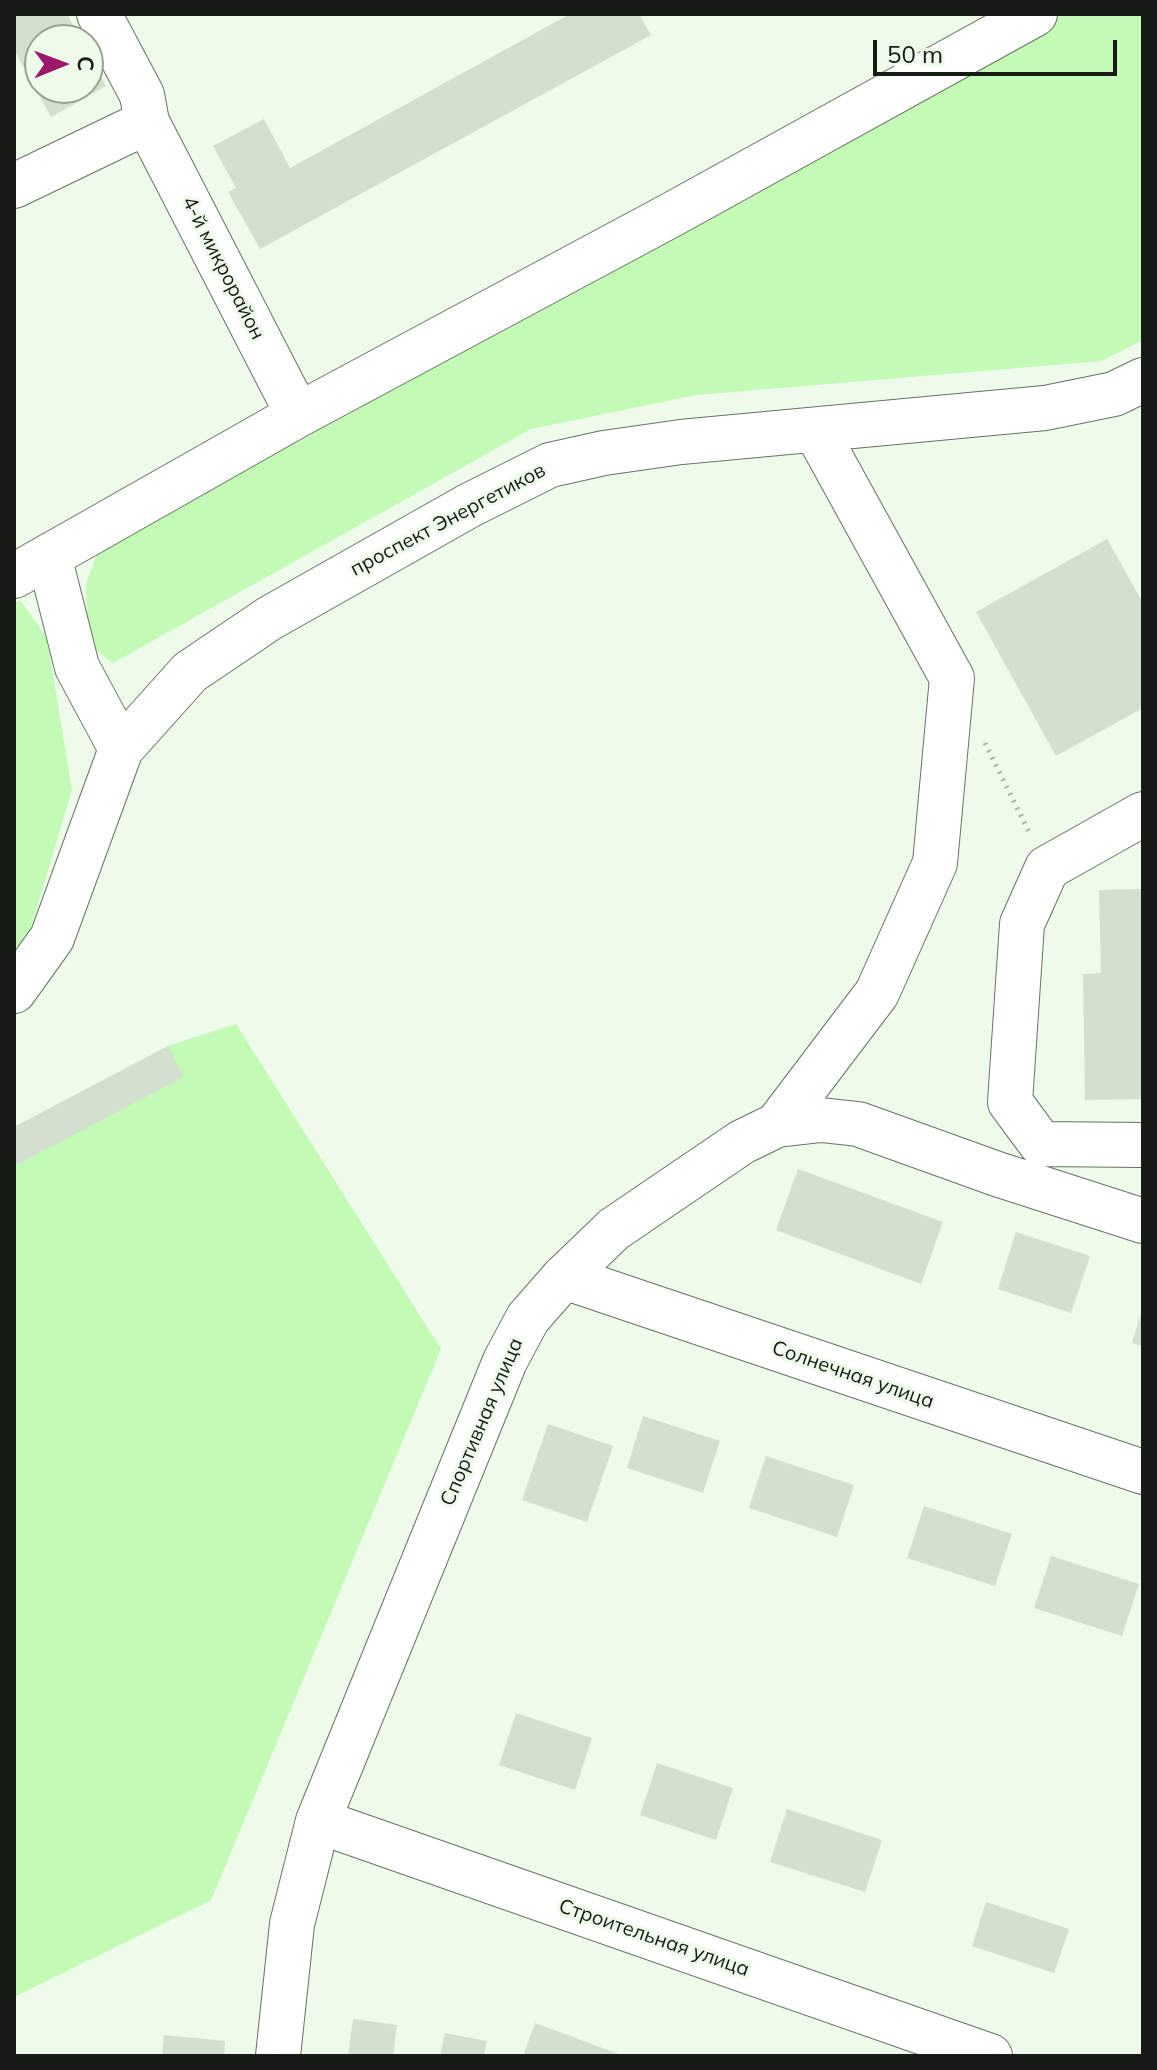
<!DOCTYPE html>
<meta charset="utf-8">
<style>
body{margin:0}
#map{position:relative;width:1157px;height:2070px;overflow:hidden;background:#eefaea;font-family:Mulish,sans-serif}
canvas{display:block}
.frame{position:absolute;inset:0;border:16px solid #171b16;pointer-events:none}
.north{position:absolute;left:24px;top:24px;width:80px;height:80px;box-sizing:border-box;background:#eefaea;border:2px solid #98a195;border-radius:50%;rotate:89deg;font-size:22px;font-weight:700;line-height:32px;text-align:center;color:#171b16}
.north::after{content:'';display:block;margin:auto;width:28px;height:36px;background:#9d186a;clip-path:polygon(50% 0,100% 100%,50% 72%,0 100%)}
.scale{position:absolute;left:873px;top:40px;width:244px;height:36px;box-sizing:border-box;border:4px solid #171b16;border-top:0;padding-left:10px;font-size:24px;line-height:28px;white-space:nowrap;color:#171b16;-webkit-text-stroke:6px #eefaea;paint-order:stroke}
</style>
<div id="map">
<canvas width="1157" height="2070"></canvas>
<div class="frame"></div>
<div class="north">С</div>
<div class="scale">50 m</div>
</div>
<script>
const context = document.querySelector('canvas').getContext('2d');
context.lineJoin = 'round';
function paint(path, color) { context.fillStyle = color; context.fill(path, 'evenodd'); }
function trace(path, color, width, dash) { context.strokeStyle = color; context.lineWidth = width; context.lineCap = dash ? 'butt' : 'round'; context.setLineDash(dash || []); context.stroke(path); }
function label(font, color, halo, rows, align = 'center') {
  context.font = font + ' Mulish,sans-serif'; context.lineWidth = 6; context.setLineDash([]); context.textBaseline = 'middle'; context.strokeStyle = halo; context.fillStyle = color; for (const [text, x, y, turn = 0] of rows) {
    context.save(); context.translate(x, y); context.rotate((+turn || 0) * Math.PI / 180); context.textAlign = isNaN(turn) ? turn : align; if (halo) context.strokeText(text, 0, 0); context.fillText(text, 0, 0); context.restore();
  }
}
paint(new Path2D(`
 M1073,14H1143V340L1101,361L696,395L531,429L113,663L92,647L87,615L86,584L98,551L1059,16Z
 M20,600L47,638L72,790L29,934L14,949V604Z
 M236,1024L441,1349L211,1900L14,1997V1127L168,1046Z`), '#c3fab5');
paint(new Path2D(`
 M14,14H67L81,40H40V88H88V53L106,86L51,117L14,50Z
 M570,14H639L651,35L260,249L228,192L236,188L213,146L264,119L290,168Z
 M1107,539L1143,603V708L1056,756L976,612Z
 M1143,889V1099L1085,1100L1083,974L1101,973L1099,890Z
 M168,1046L184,1077L14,1166V1127Z
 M798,1169L943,1222L921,1284L776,1230Z
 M1016,1232L1090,1256L1071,1313L998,1289Z
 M1142,1310H1143V1347L1132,1343Z
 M643,1416L720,1441L703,1493L627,1468Z
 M548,1424L613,1446L587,1522L522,1500Z
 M766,1456L854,1485L837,1537L749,1508Z
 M924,1506L1012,1534L995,1586L907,1558Z
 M1051,1556L1139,1584L1122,1636L1034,1608Z
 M516,1713L592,1738L575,1790L499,1765Z
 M657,1763L733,1788L716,1840L640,1815Z
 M787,1809L882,1840L865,1892L770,1862Z
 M986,1902L1069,1929L1054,1973L972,1946Z
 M353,2019L397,2025L393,2056H348Z
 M535,2023L624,2056H523Z
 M445,2033L487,2041L484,2056H440Z
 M164,2035L225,2041L224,2056H162Z`), '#d3e0d0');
const minor = new Path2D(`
 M99,14L142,95L147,122L298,415
 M14,186L147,122
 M49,556L77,667L121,749
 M14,576L298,415L671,215L1035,14
 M1143,814L1047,868L1022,924L1010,1102L1041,1144L1143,1145
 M14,991L52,938L121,749L190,672L270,618L470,505L550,465L604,453L681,442L1045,408L1114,394L1143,380
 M777,1125L877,993L935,863L952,678L816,431
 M564,1277L1143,1472
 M318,1821L990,2056
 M278,2056L292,1924L318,1821L505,1361L528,1318L564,1277L614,1229L742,1142L777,1125L821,1120L858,1124L997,1174L1143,1221`);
trace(minor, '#687365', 46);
trace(new Path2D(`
 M985,743L1030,834`), '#aab3a7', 5, [2, 6]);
trace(minor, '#fff', 44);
label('20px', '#171b16', '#eefaea', [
 ["4-й микрорайон",223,268,63],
 ["проспект Энергетиков",448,520,-28],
 ["Солнечная улица",853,1375,19],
 ["Спортивная улица",482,1422,-67],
 ["Строительная улица",654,1938,19]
]);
</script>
